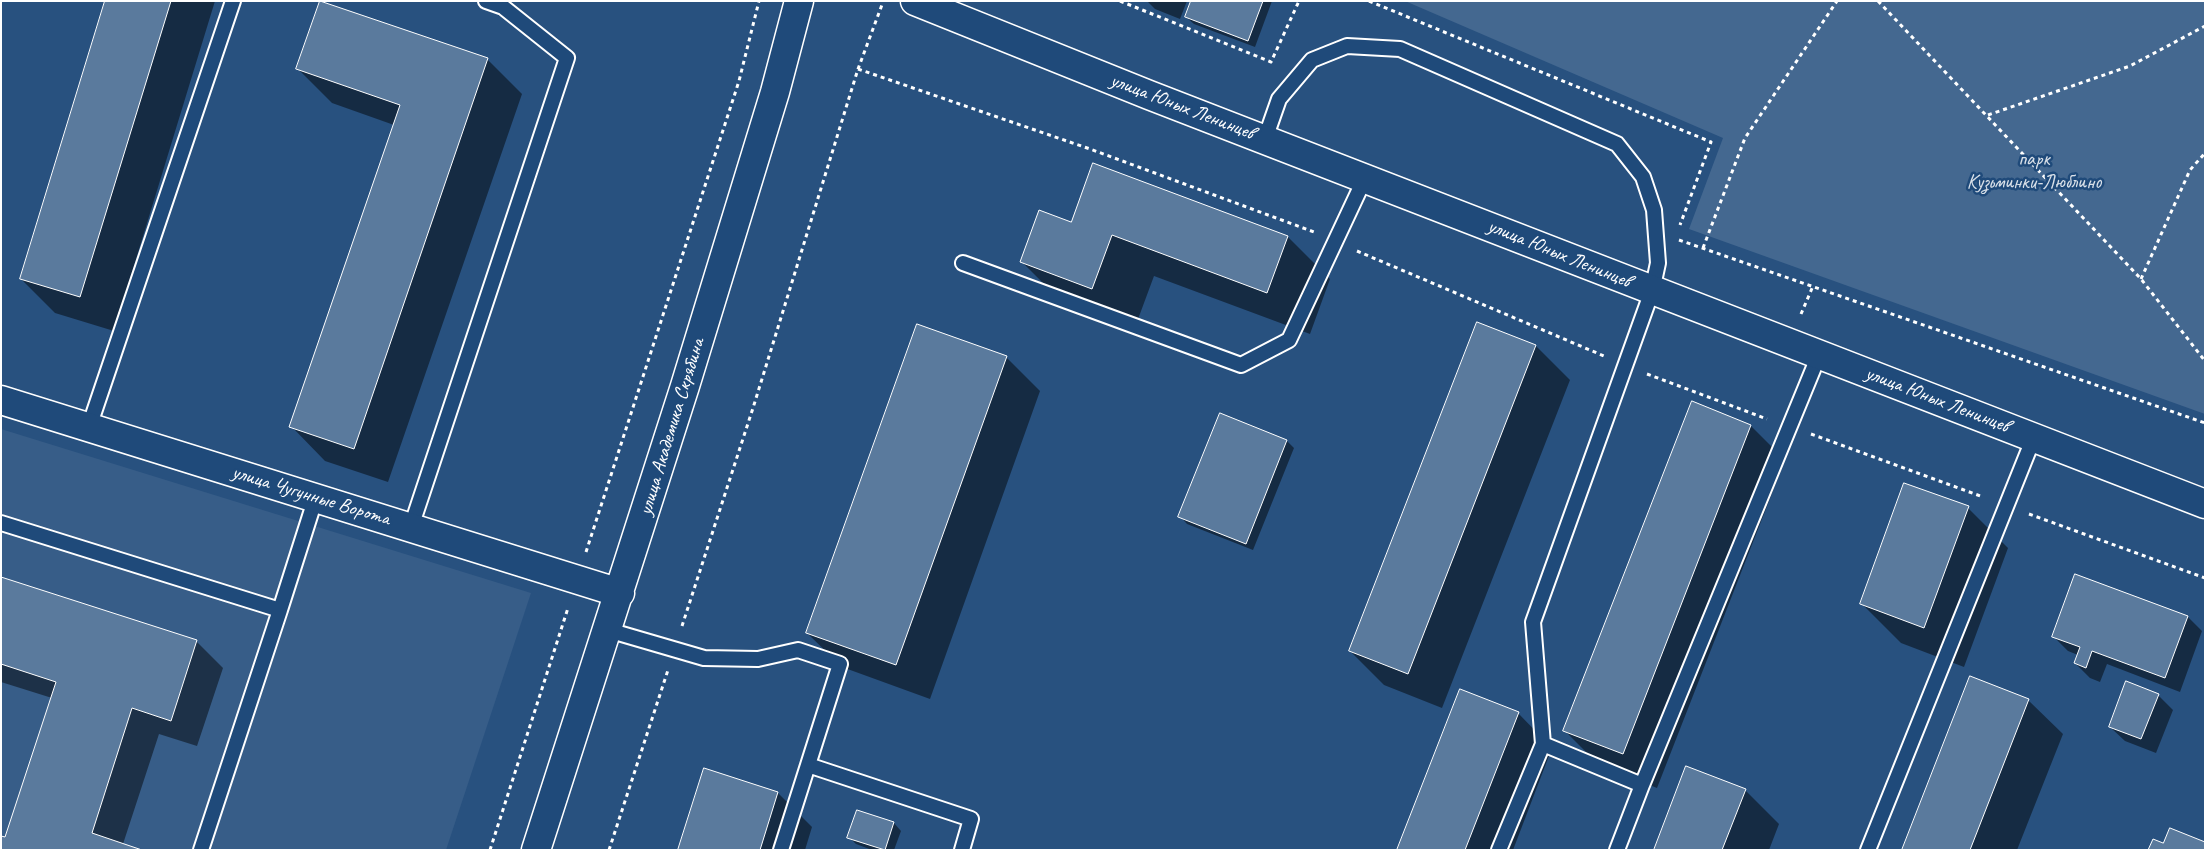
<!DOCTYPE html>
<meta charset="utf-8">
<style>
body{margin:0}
#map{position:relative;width:2206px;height:851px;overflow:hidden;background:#28517f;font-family:Caveat,sans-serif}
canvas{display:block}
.frame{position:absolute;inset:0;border:2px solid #fff;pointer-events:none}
</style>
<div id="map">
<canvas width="2206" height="851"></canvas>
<div class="frame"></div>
</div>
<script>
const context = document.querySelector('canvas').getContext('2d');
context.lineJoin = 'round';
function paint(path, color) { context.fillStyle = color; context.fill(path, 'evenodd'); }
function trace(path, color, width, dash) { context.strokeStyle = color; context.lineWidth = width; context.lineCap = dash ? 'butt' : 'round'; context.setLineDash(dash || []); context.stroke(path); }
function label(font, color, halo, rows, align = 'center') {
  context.font = font + ' Caveat,sans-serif'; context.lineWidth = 5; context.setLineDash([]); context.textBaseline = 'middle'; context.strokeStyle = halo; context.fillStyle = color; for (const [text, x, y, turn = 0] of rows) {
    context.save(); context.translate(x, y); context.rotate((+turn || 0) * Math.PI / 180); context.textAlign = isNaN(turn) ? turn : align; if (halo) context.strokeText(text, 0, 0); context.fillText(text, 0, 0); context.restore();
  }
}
paint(new Path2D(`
 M1,429L531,593L446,850H1Z`), '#375d88');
paint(new Path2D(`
 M1405,1H2205V414L1689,229L1723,138Z`), '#446890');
paint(new Path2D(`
 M106,1H215L114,331L55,313L21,279Z
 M1147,1H1187L1180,19L1155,9Z
 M1192,1H1272L1255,47L1194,24L1186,17Z
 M487,59L522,94L388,482L325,461L291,426L394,125L332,103L298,69Z
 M1094,165L1288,237L1330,279L1310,334L1154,276L1134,330L1064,304L1022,262L1072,223Z
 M1536,346L1570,380L1442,708L1384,685L1350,651Z
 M1006,357L1040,391L930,699L842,667L807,633Z
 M1751,426L1785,460L1657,788L1599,765L1565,731Z
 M1287,441L1294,448L1253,550L1187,524L1180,516Z
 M1968,508L2008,548L1964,667L1901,643L1861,603Z
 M1,578L196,641L223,668L197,746L159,734L123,844L6,839L52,698L1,682Z
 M2188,617L2202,631L2180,692L2107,664L2100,682L2090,678L2075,663L2078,655L2068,651L2053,636Z
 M2158,695L2173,710L2156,753L2125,741L2110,727Z
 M2028,700L2063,734L2017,850H1903Z
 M1518,713L1552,748L1513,850H1398Z
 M1745,790L1779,824L1769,850H1655Z
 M778,793L812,827L805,850H680Z
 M894,823L901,831L894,850H872L856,844L849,837Z`), '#0007');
const building = new Path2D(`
 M105,1H171L80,297L20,279Z
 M320,1L488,58L354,449L289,427L400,105L296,69Z
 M1191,1H1263L1248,41L1185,17Z
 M1093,163L1288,236L1267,293L1112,235L1092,289L1020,262L1039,210L1071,222Z
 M1477,322L1536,345L1408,674L1349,651Z
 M917,324L1007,356L896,665L806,633Z
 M1692,401L1751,425L1623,754L1563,731Z
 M1220,413L1287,440L1246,544L1178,517Z
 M1904,483L1969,506L1924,628L1860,604Z
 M2075,574L2188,616L2165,678L2092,651L2086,668L2074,663L2080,647L2052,637Z
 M1,577L197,640L171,721L132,708L92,833L142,850H1V836L5,837L56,682L1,664Z
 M1970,676L2029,699L1970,850H1902Z
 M2126,681L2159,694L2141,739L2109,727Z
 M1460,689L1519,712L1465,850H1397Z
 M1686,766L1746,789L1722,850H1654Z
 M704,768L778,792L760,850H678Z
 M857,810L894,822L885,850L847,838Z
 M2170,828L2205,842V850H2148L2153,839L2163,843Z`);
paint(building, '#5a7a9d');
trace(building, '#fff', 1);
const lane = new Path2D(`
 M1265,139L1279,99L1312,60L1347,46L1400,49L1617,144L1643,177L1654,210L1658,263L1652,291L1533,622L1543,744L1642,785L1819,355
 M963,263L1241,365L1289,340L1365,178
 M89,427L233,1
 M1,523L280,610L201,850
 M411,527L567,58L503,7L486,1
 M280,610L316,497
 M608,630L704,658L758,659L798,650L840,664L808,765
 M781,850L808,765L971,819L962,850
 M1499,850L1543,744
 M1617,850L1642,785
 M1868,850L2034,437`);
const secondary = new Path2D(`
 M915,1L1149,95L2205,504
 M1,400L620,593
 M536,850L685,386L775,92L799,1`);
trace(lane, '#fff', 18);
trace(secondary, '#fff', 31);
trace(new Path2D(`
 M1120,1L1271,62L1299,1
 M1369,1L1711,142L1680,225
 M1878,1L2141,279L2205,361
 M858,69L1090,149L1314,232
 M1988,115L2130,66L2205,26
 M1679,240L2205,423
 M1703,248L1745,138L1837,1
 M1357,251L1604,356
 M2141,279L2190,170L2205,153
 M1801,314L1813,286
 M1647,374L1767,419
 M1811,434L1983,497
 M2029,514L2205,578
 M586,552L739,81L759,1
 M682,626L753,408L858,69L883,2
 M490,850L568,608
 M609,850L668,670`), '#fff', 3, [4, 4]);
trace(lane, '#1f4a7a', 14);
trace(secondary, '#1f4a7a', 28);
label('20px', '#fff', '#1f4a7a', [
 ["улица Юных Ленинцев",1182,107,21],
 ["улица Юных Ленинцев",1559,254,22],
 ["улица Юных Ленинцев",1937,400,21],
 ["улица Академика Скрябина",672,427,-73],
 ["улица Чугунные Ворота",311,496,17]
]);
label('20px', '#dae1e9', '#1f4a7a', [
 ["парк",2034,160],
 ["Кузьминки-Люблино",2034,183]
]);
</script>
